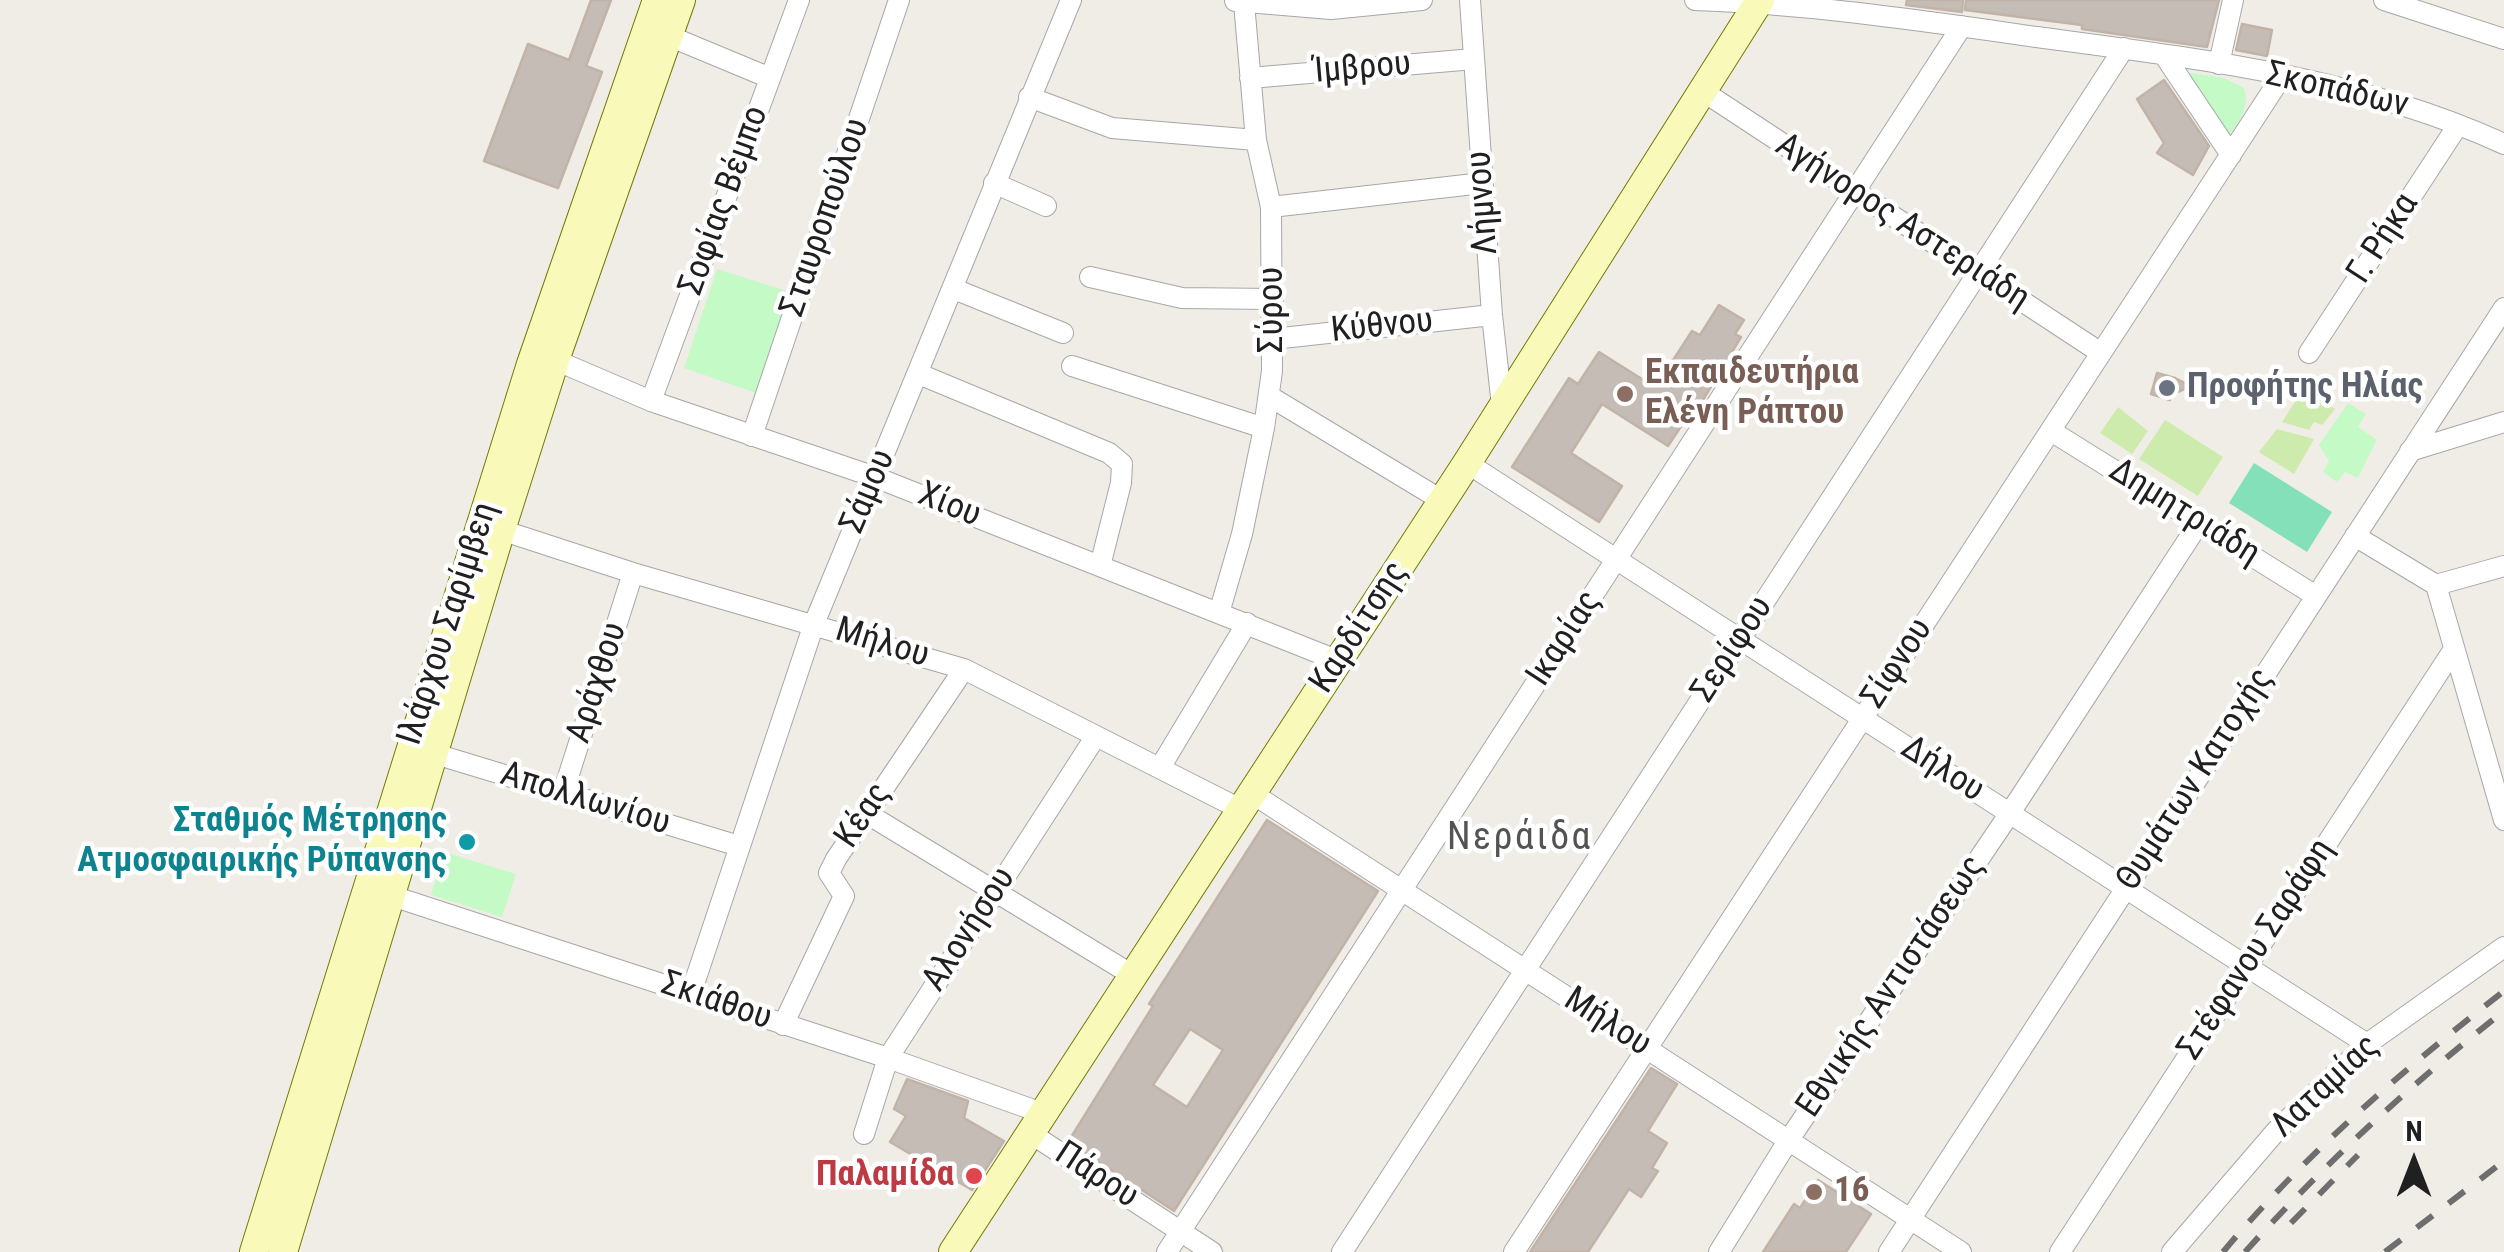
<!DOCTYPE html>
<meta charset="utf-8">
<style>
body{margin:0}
#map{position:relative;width:2504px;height:1252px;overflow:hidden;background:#f0ede6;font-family:"Roboto Condensed",sans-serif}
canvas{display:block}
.north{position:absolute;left:2364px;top:1112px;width:100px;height:100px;-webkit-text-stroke:8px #fff;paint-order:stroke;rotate:0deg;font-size:28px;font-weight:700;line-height:40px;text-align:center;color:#202020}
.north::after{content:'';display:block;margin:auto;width:35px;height:45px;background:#202020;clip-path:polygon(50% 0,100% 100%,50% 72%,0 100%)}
</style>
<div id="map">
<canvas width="2504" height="1252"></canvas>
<div class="north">N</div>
</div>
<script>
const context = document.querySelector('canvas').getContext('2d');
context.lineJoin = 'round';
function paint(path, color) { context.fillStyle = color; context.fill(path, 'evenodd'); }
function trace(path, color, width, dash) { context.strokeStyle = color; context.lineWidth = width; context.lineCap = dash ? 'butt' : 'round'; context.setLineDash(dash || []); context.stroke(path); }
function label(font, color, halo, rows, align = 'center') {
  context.font = font + ' "Roboto Condensed",sans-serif'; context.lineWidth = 9; context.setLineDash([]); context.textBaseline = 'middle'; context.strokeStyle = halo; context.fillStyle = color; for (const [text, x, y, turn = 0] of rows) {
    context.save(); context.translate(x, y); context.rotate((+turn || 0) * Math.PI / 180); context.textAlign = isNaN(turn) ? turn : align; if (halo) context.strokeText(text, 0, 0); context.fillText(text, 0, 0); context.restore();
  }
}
paint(new Path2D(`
 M2304,388L2335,409L2322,425L2314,422L2309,430L2282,422Z
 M2118,407L2148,431L2132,454L2100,433Z
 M2165,420L2223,457L2198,496L2139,459Z
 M2277,429L2314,439L2294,474L2259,452Z`), '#cdebac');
paint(new Path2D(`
 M2185,72L2224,78L2244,88C2250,108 2240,120 2228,137Z
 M717,269L793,293L759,394L684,368Z
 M2348,403L2366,414L2358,427L2377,440L2358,478L2345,472L2337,482L2323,472L2329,461L2319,445Z
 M444,852L516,874L502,917L431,895Z`), '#c3fac6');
paint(new Path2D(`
 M2254,463L2332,512L2307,552L2229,503Z`), '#83e0b9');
const building = new Path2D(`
 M591,0H611L586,66L602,72L558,188L484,161L528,44L569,60Z
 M1907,0H1963L1962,12L1906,5Z
 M1966,0H2219L2207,47L2082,29V25L1965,10Z
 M2242,24L2272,30L2267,56L2236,50Z
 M2164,80L2209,146L2193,175L2157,153L2164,143L2137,99Z
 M1719,305L1744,320L1735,334L1741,337L1695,413L1691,411L1668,446L1602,404L1571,453L1622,486L1599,522L1512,467L1569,378L1578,384L1599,352L1645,381L1654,367L1659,370L1662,365L1668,368L1692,331L1700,335Z
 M2157,373L2175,378L2191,386L2171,395L2170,400L2151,394Z
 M1267,820L1378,891L1174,1211L1068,1142L1153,1006L1149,1004ZM1190,1029L1223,1050L1187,1107L1153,1085Z
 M1651,1068L1677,1084L1648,1131L1667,1143L1652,1168L1658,1171L1641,1197L1629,1189L1588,1252H1530Z
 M907,1079L968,1101L964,1118L1004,1141L972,1190L890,1142L906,1116L894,1109Z
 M1818,1180L1871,1214L1846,1252H1763L1794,1204L1800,1208Z`);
paint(building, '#c5bcb5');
trace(building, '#c2b3a8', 2.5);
const street = new Path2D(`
 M1470,0L1492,315L1502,406
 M1695,0C1810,4 1924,21 2037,37C2194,58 2359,77 2504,144
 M2384,0L2504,39
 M1235,1L1331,9L1422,0
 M669,36L770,78
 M2164,55L2231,155
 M2219,64L2233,0
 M1250,78L1474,59
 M1704,92L2101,353
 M1029,97L1112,128L1256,140
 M994,183L1046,206
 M1271,207L1483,183
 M1090,277L1182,298L1273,299
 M954,289L1063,333
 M1273,339L1492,315
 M2309,353L2458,125
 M555,360L651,401L875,477L1339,661
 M1072,366L1264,428
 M919,374L1109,453L1122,464L1121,483L1100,566
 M1269,396L1443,501
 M651,401L799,0
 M2051,431L2316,596
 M752,436L899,0
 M2410,451L2504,422
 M1467,463L2367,1044
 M501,530L633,573L964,669L1242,810
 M2355,536L2436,585L2504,566
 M2436,585L2504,820
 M1219,613L1242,534L1264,428L1272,371L1271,207L1256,140L1244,3
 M432,753L739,846
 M1161,766L1247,623
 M563,793L633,573
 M1253,794L1961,1252
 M866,813L1134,976
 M380,892L888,1058L1042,1113
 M691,993L814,624L1071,0
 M783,1025L844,896L829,873L836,859L964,669
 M1030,1133L1212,1252
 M864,1134L888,1058L1096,736
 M1167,1252L1962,26
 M1342,1252L2124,48
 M1514,1252L2282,76
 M1719,1252L1788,1141L2010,813L2199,523
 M1889,1252L2504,308
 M2060,1252L2454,649
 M2172,1252L2277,1130L2367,1044L2504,947`);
const secondary = new Path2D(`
 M254,1252L531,364L657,0
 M283,1252L501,530L555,360L681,0
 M953,1252L1467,463L1760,0`);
trace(street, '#a7a7a7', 22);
trace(secondary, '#717a03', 30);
trace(street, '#fff', 20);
trace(secondary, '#f9faba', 28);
trace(new Path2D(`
 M2291,1223L2358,1155
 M2223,1252C2305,1154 2404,1069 2504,991
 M2245,1252C2326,1162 2409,1086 2504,1011
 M2385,1252L2504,1161`), '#6e6e6e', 6, [20, 20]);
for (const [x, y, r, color] of [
 [2167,388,10,"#6b7280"],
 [1625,394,10,"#8d6e63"],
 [467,842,10,"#0f9aa8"],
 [974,1176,10,"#e0444e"],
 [1814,1192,10,"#8d6e63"]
]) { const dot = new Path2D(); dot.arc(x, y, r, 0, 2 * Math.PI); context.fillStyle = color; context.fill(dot); trace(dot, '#fff', 4); }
label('35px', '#202020', '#fff', [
 ["Ίμβρου",1362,69,-5],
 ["Σκοπάδων",2337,91,13],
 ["Σοφίας Βέμπο",725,201,-70],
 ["Λήμνου",1484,203,-94],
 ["Σταυροπούλου",826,218,-71],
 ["Αγήνορος Αστεριάδη",1902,223,33],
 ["Γ. Ρήκα",2384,239,-57],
 ["Σύρου",1273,310,-90],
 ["Κύθνου",1382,327,-6],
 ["Σάμου",869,492,-67],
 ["Χίου",949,506,22],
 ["Δημητριάδη",2184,513,32],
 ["Ιλάρχου Σαρίμβεη",449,624,-72],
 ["Καρδίτσης",1360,628,-57],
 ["Ικαρίας",1565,639,-57],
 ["Μήλου",882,644,17],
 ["Σερίφου",1733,650,-57],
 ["Σίφνου",1898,664,-57],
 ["Αράχθου",598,683,-72],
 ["Δήλου",1942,770,33],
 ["Θυμάτων Κατοχής",2196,780,-57],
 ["Απολλωνίου",585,800,17],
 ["Κέας",864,816,-56],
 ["Αλονήσου",970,930,-57],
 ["Στέφανου Σαράφη",2257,950,-57],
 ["Εθνικής Αντιστάσεως",1892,987,-56],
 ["Σκιάθου",716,1002,19],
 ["Μήλου",1607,1023,33],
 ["Λαταμίας",2326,1087,-43],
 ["Πάρου",1096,1176,33]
]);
label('bold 35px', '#785e54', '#fff', [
 ["Εκπαιδευτήρια",1645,374],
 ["Ελένη Ράπτου",1645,414],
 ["16",1834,1192]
], 'left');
label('bold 35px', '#5b616d', '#fff', [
 ["Προφήτης Ηλίας",2187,388]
], 'left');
label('bold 35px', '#0d838f', '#fff', [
 ["Σταθμός Μέτρησης",447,822],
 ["Ατμοσφαιρικής Ρύπανσης",447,862]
], 'right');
label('bold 35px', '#be3a42', '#fff', [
 ["Παλαμίδα",954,1176]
], 'right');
context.letterSpacing = '2.5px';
label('38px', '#535353', '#fff', [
 ["Νεράιδα",1520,839]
]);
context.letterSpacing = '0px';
</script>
